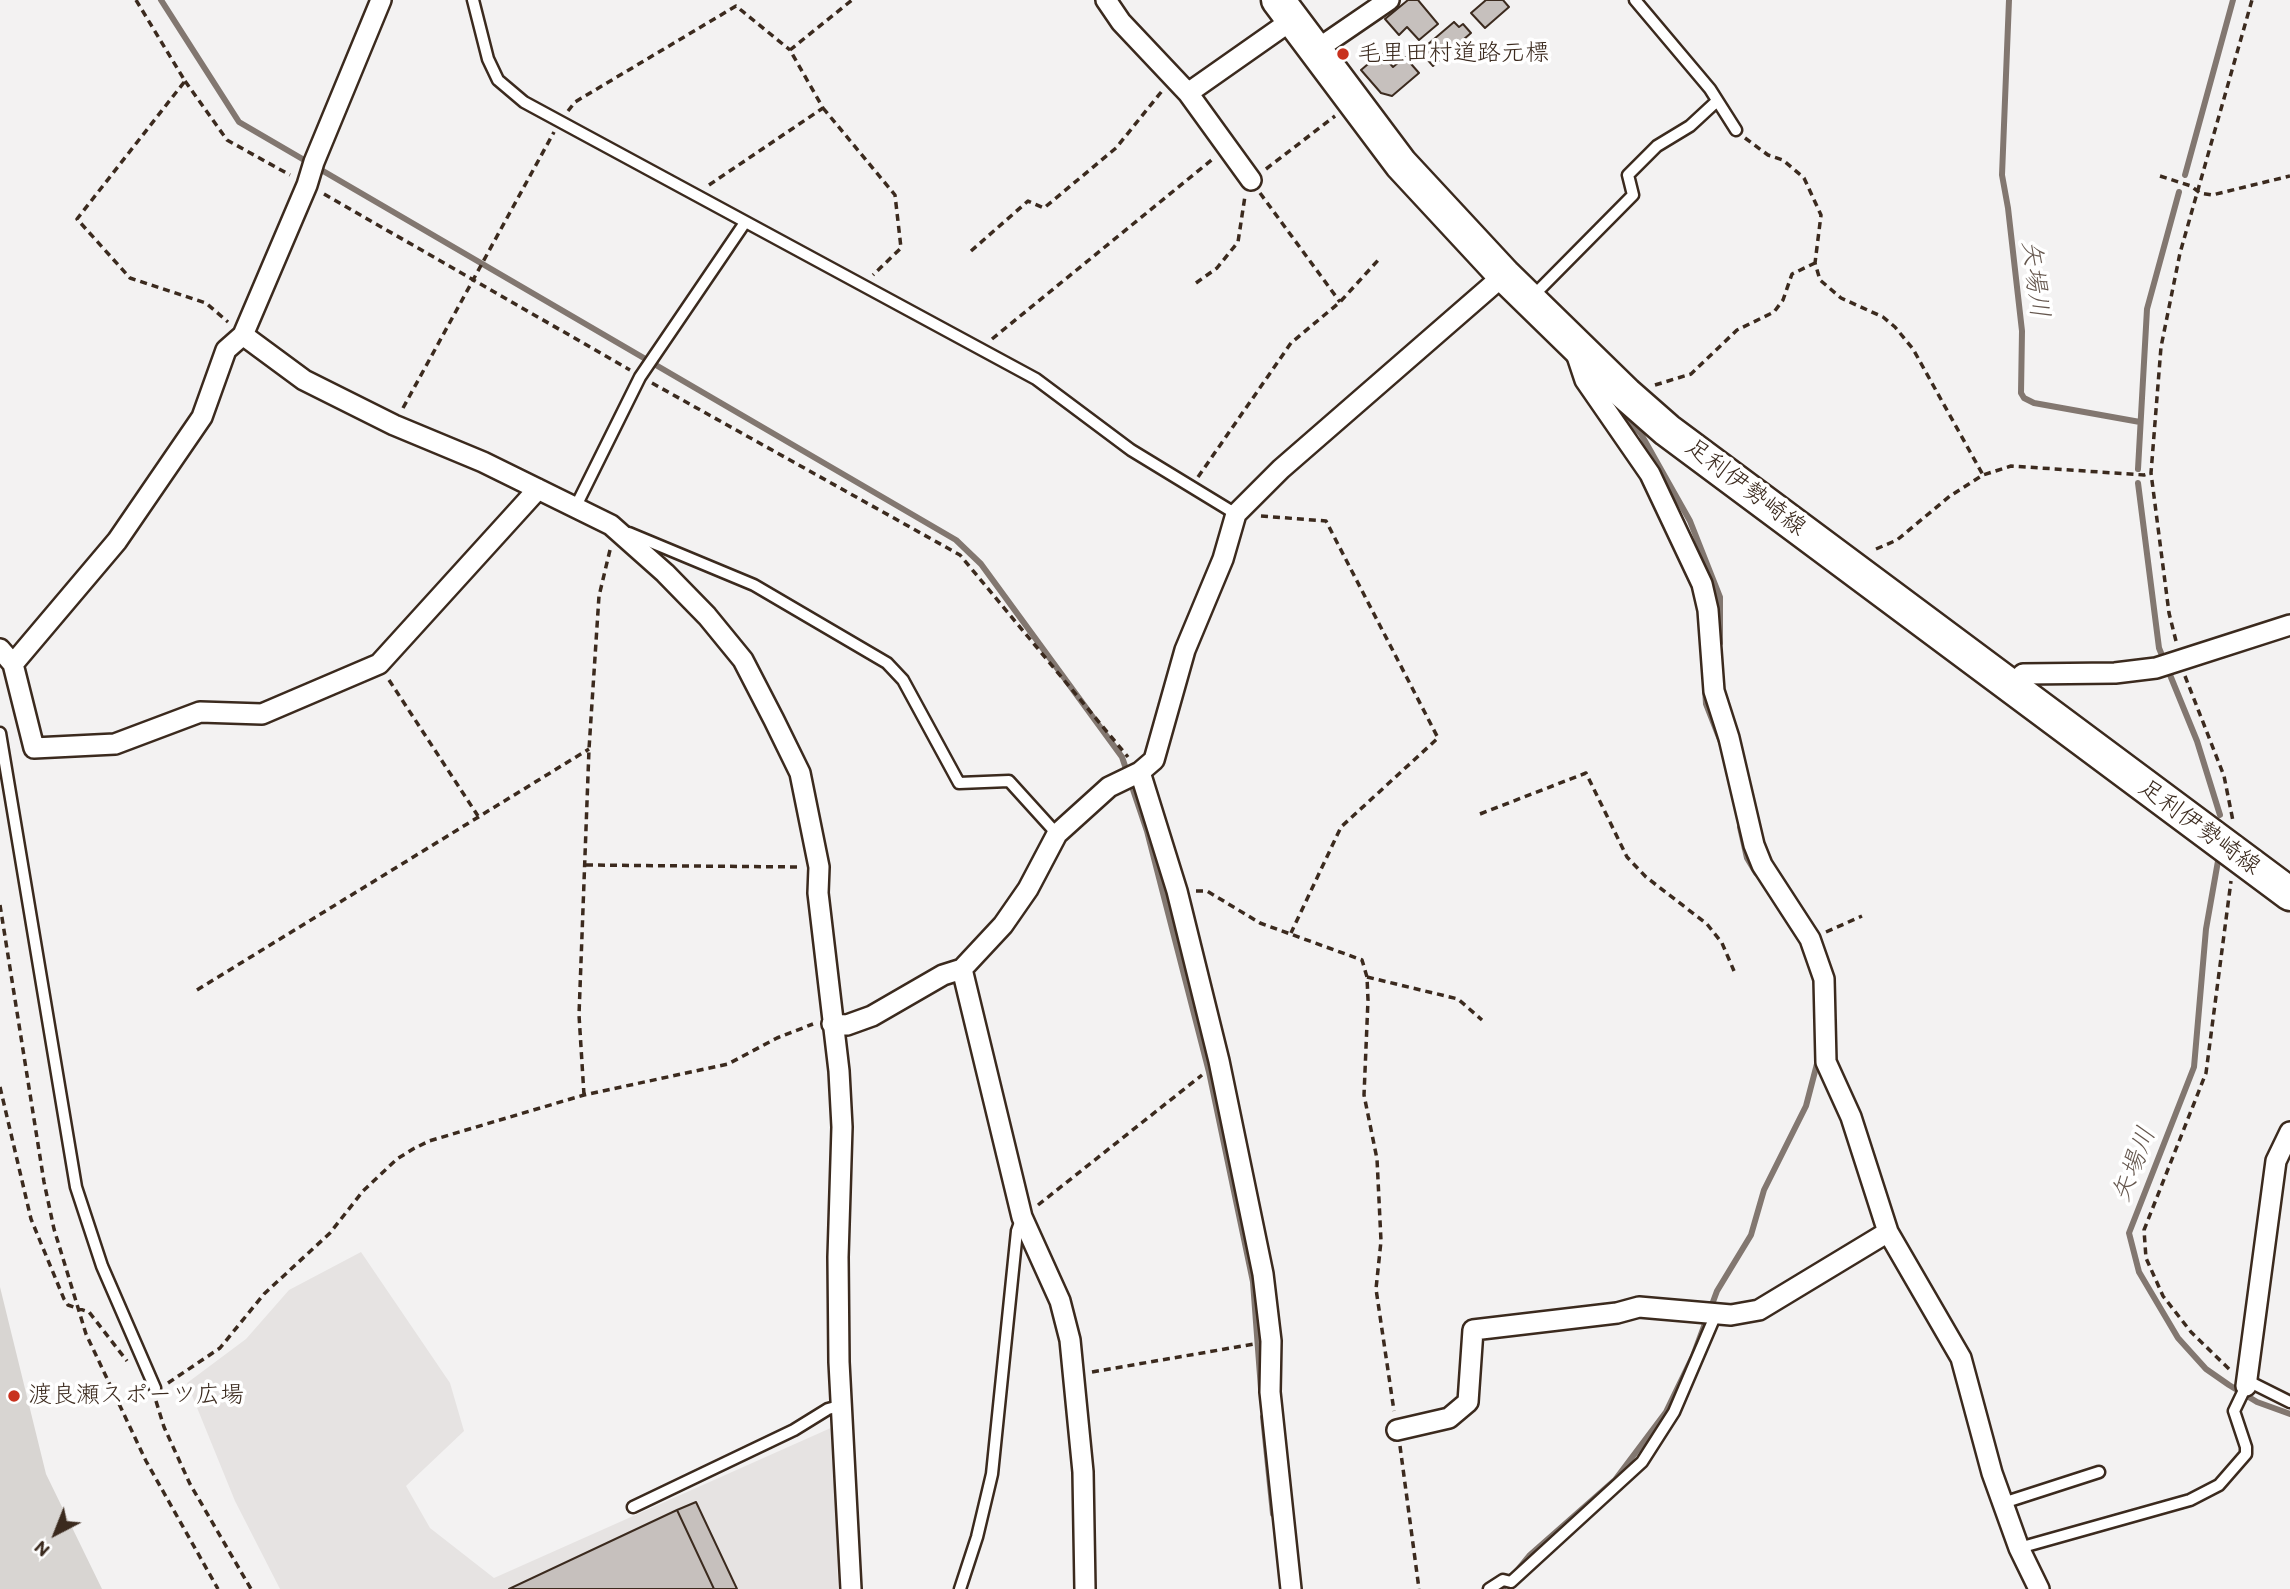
<!DOCTYPE html>
<html>
<head>
<meta charset="utf-8">
<style>
  body { margin:0 }
  #map { position:relative; width:2290px; height:1589px; overflow:hidden; background:#f3f2f2; font-family:Itim,sans-serif }
  canvas { display:block }
  .north { position:absolute; left:21px; top:1498px; width:70px; height:70px; -webkit-text-stroke:5px #fff; paint-order:stroke; rotate:222deg; font-size:19px; font-weight:700; line-height:28px; text-align:center; color:#3b2a1e }
  .north::after { content:''; display:block; margin:auto; width:24px; height:32px; background:#3b2a1e; clip-path:polygon(50% 0,100% 100%,50% 72%,0 100%) }
</style>
</head>
<body>
<div id="map">
<canvas width="2290" height="1589"></canvas>
<div class="north">N</div>
</div>
<script>
const g = document.querySelector('canvas').getContext('2d');
g.lineJoin = 'round';
function fillPath(path, color) {
  g.fillStyle = color;
  g.fill(path, 'evenodd');
}
function toPath(rows) {
  const path = new Path2D();
  for (const r of rows) {
    path.moveTo(r[0], r[1]);
    for (let i = 2; i < r.length; i += 2) path.lineTo(r[i], r[i + 1]);
  }
  return path;
}
function trace(path, color, width, dash) {
  g.strokeStyle = color;
  g.lineWidth = width;
  g.lineCap = dash ? 'butt' : 'round';
  g.setLineDash(dash || []);
  g.stroke(path);
}
function write(font, color, halo, rows, align = 'center') {
  g.font = font + ' Itim,"Klee One",sans-serif';
  g.lineWidth = 7;
  g.setLineDash([]);
  g.textBaseline = 'middle';
  g.strokeStyle = halo;
  g.fillStyle = color;
  for (const [text, x, y, turn = 0] of rows) {
    g.save();
    g.translate(x, y);
    g.rotate((+turn || 0) * Math.PI / 180);
    g.textAlign = isNaN(turn) ? turn : align;
    if (halo) g.strokeText(text, 0, 0);
    g.fillText(text, 0, 0);
    g.restore();
  }
}
const built = toPath([
  [361,1252,450,1383,464,1431,406,1486,430,1528,494,1578,833,1427,838,1589,280,1589,235,1501,187,1383,246,1339,289,1290]
]);
const green = toPath([
  [0,1287,46,1474,102,1589,0,1589]
]);
const stream = toPath([
  [161,0,239,122,956,540,981,564,1122,757,1147,831,1209,1072,1253,1282,1261,1389],
  [2009,0,2002,175,2008,208,2022,331,2021,393,2024,398,2034,403,2140,422],
  [2185,175,2233,0],
  [1610,401,1641,434,1690,521,1720,597,1720,643],
  [2138,469,2147,309,2179,192],
  [2138,483,2159,648,2197,741,2220,815],
  [1705,689,1706,704,1722,745],
  [1740,827,1747,858,1756,873],
  [2218,861,2206,929,2194,1067,2129,1233,2139,1272,2178,1338,2206,1369,2229,1385,2257,1402,2290,1414],
  [1263,1417,1273,1514],
  [1502,1589,1530,1555,1615,1480,1666,1412,1693,1356,1717,1291,1751,1235,1764,1190,1806,1106,1818,1060]
]);
const building = toPath([
  [1408,0,1418,0,1438,24,1419,40,1407,27,1399,35,1385,19,1408,0],
  [1486,0,1503,0,1509,7,1485,28,1471,13,1486,0],
  [1454,22,1459,27,1463,24,1471,33,1433,66,1420,51,1454,22],
  [1381,53,1393,67,1405,57,1419,73,1392,96,1381,93,1361,70,1381,53],
  [696,1502,737,1589,714,1589,677,1510,696,1502],
  [677,1510,714,1589,509,1589,677,1510]
]);
const path = toPath([
  [136,0,185,81,77,219,130,278,206,303,228,322],
  [185,81,227,140,290,175],
  [823,108,895,195,901,248,873,275],
  [568,111,575,102,736,6,790,50],
  [1745,138,1768,155,1783,160,1804,178,1821,215,1815,263,1820,280,1841,298,1883,317,1895,327,1913,349,1983,475],
  [1266,169,1335,116],
  [2160,176,2191,186,2200,193,2212,195,2290,176],
  [709,185,823,108,790,50,852,0],
  [1260,193,1340,302],
  [324,194,630,370],
  [971,251,1028,201,1044,208,1116,148,1162,91],
  [1196,283,1217,268,1238,242,1245,196],
  [992,339,1214,158],
  [652,383,960,555,1128,757],
  [1655,385,1691,374,1737,330,1774,312,1783,300,1792,274,1815,263],
  [403,408,554,132],
  [1198,477,1291,343,1340,302,1381,257],
  [1261,516,1326,521,1438,738,1341,827,1291,933],
  [1876,549,1897,540,1950,496,1983,475,2011,466,2144,475,2151,473],
  [2176,641,2169,613,2151,473,2161,347,2180,253,2252,0],
  [2185,676,2224,776,2233,821],
  [389,680,478,816],
  [1480,814,1586,773,1627,857,1646,877,1707,924,1722,943,1734,971],
  [586,865,799,867],
  [1196,891,1207,891,1260,923,1362,960,1367,977,1368,1000,1364,1095,1377,1159,1381,1241,1376,1289,1394,1411],
  [0,905,44,1182,54,1229,86,1334,146,1461,218,1589],
  [1826,932,1862,916],
  [1367,977,1458,999,1482,1020],
  [197,990,589,749],
  [0,1087,31,1219,64,1299,68,1305,89,1312,127,1361],
  [584,1095,579,1015,589,749,599,596,610,550],
  [1038,1205,1202,1075],
  [2229,1369,2191,1332,2163,1296,2146,1258,2144,1230,2206,1073,2231,881],
  [1092,1372,1254,1344],
  [168,1383,220,1348,264,1294,330,1233,363,1191,397,1159,413,1149,429,1141,584,1095,728,1064,777,1038,813,1024],
  [156,1401,164,1427,190,1484,251,1589],
  [1400,1446,1419,1589]
]);
const lane = toPath([
  [473,0,488,59,498,80,524,102,1036,379,1131,450,1236,514],
  [1635,0,1710,89,1736,130],
  [1532,297,1633,195,1628,175,1657,146,1690,126,1717,101],
  [575,508,640,377,744,224],
  [629,533,754,585,887,663,903,680,959,783,1009,781,1057,834],
  [0,733,76,1187,102,1266,155,1388],
  [2248,1381,2290,1402],
  [2003,1503,2099,1472],
  [633,1507,794,1430,828,1409,843,1405],
  [2019,1548,2190,1500,2219,1485,2246,1454,2246,1447,2234,1411,2246,1386],
  [960,1589,977,1537,992,1474,1017,1231,1022,1217],
  [1489,1589,1503,1580,1511,1582,1642,1462,1674,1412,1716,1314]
]);
const street = toPath([
  [1106,0,1121,22,1188,93,1251,180],
  [1316,50,1389,0],
  [1188,93,1292,20],
  [243,335,304,380,394,425,483,462,611,525,665,573,707,616,743,660,774,720,800,773,819,867,818,893,839,1071,842,1127,838,1257,839,1362,851,1589],
  [1575,350,1585,380,1650,474,1702,584,1708,610,1714,691,1729,738,1754,845,1762,865,1810,939,1824,979,1826,1062,1851,1117,1888,1232,1961,1358,1992,1473,2019,1548,2039,1589],
  [0,649,13,664,117,541,202,417,226,350,243,335,307,185,314,162,381,0],
  [13,664,34,748,115,744,200,712,262,714,379,664,538,489],
  [2010,687,2023,674,2115,673,2156,668,2290,625],
  [1140,772,1177,891,1219,1061,1263,1274,1271,1341,1270,1392,1291,1589],
  [962,969,1022,1217,1060,1301,1070,1340,1083,1472,1085,1589],
  [832,1024,847,1025,872,1016,943,975,962,969,1003,925,1028,889,1057,834,1109,787,1140,772,1154,760,1185,650,1223,559,1236,514,1281,469,1504,275],
  [2246,1386,2276,1161,2290,1132],
  [1397,1430,1449,1418,1468,1402,1473,1330,1617,1313,1639,1307,1731,1315,1759,1310,1888,1232]
]);
const primary = toPath([
  [1278,0,1401,164,1504,275,1626,394,1667,430,2290,894]
]);
const markers = [
  [1343,54,7,"#c8321e"],
  [14,1396,7,"#c8321e"]
];
const poiNames = [
  ["毛里田村道路元標",1357,54],
  ["渡良瀬スポーツ広場",28,1396]
];
const streetNames = [
  ["足利伊勢崎線",1745,488,37],
  ["足利伊勢崎線",2199,828,36]
];
const waterNames = [
  ["矢場川",2034,279,83],
  ["矢場川",2135,1165,-69]
];
fillPath(built, '#e6e3e2');
fillPath(green, '#d8d5d2');
trace(stream, '#827770', 6);
fillPath(building, '#c6c0bd');
trace(building, '#3b2a1e', 2);
trace(lane, '#3b2a1e', 15);
trace(street, '#3b2a1e', 24);
trace(primary, '#3b2a1e', 37);
trace(path, '#3b2a1e', 3.5, [7, 5]);
trace(lane, '#fff', 10);
trace(street, '#fff', 19);
trace(primary, '#fff', 32);
for (const [x, y, r, color] of markers) {
  const dot = new Path2D();
  dot.arc(x, y, r, 0, 2 * Math.PI);
  g.fillStyle = color;
  g.fill(dot);
  trace(dot, '#fff', 2.5);
}
write('24px', '#3b2a1e', '#fff', poiNames, 'left');
write('24px', '#3b2a1e', '#fff', streetNames);
write('italic 26px', '#65574e', '#fff', waterNames);
</script>
</body>
</html>
